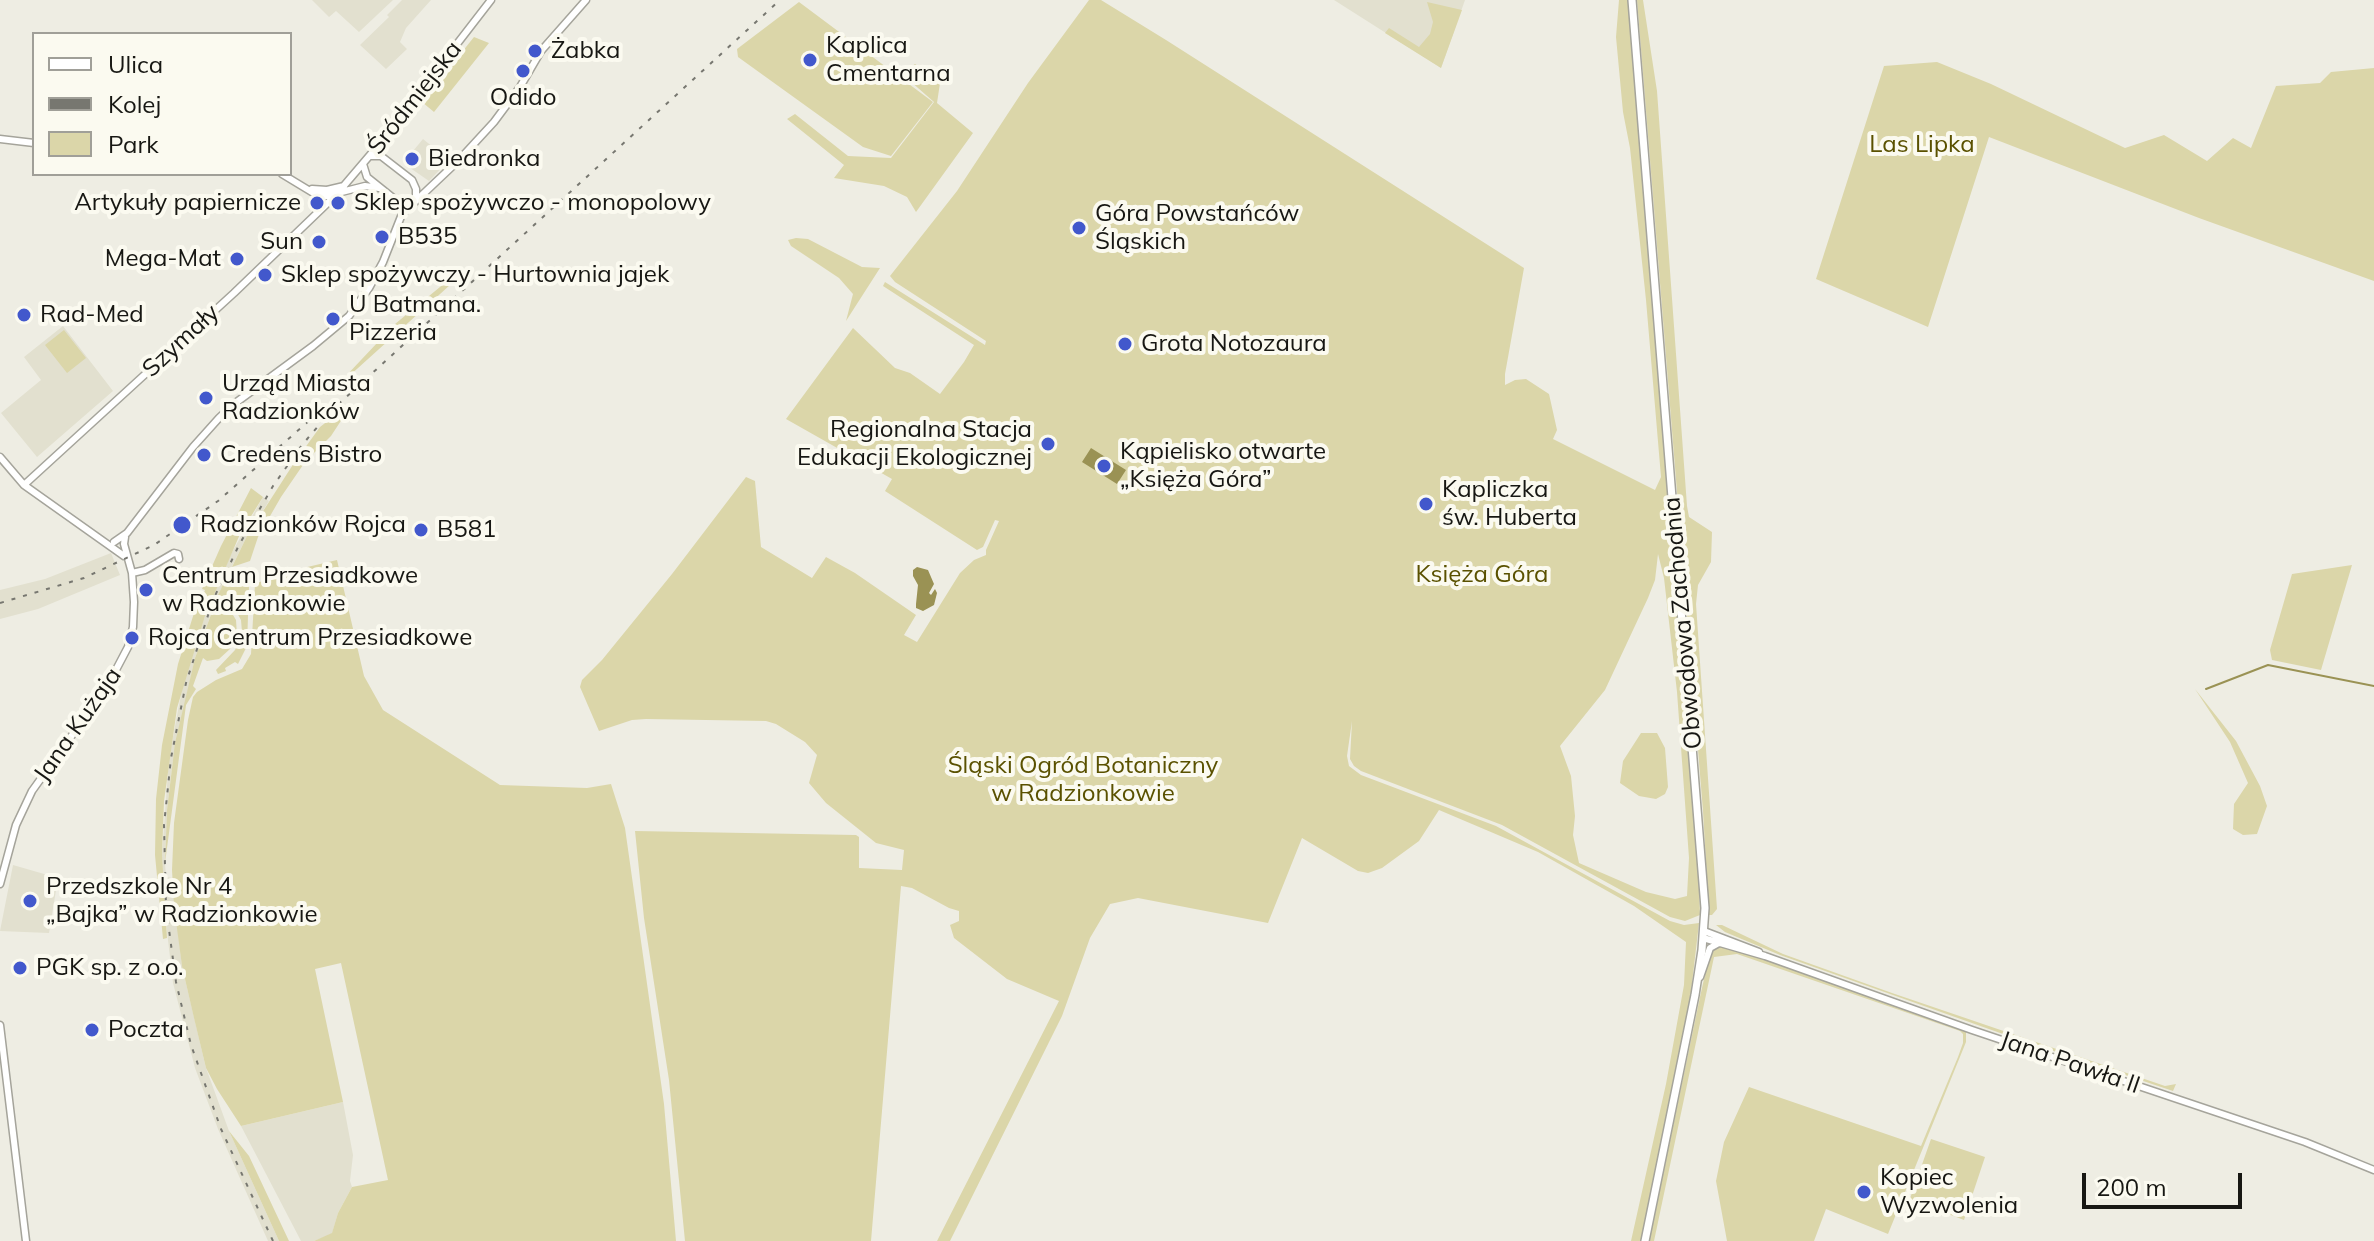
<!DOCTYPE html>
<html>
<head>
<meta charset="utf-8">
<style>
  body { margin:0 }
  #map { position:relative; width:2374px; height:1241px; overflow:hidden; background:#eeede3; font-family:Mulish,sans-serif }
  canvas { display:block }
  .legend { position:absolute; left:32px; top:32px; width:260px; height:144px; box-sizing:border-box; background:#fbfaf0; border:2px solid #a09f98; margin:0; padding:10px 14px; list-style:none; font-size:24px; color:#171713 }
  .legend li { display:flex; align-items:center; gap:16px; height:40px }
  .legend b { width:40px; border:2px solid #a09f98 }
  .scale { position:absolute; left:2082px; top:1173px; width:160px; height:36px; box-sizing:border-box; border:4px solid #171713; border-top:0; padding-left:10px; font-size:24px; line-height:28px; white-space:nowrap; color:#171713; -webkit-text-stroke:6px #fbfaf0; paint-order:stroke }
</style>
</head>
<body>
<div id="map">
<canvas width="2374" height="1241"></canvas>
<ul class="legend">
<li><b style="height:10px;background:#fff"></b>Ulica</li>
<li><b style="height:10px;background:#777770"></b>Kolej</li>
<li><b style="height:22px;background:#dbd6a9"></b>Park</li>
</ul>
<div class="scale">200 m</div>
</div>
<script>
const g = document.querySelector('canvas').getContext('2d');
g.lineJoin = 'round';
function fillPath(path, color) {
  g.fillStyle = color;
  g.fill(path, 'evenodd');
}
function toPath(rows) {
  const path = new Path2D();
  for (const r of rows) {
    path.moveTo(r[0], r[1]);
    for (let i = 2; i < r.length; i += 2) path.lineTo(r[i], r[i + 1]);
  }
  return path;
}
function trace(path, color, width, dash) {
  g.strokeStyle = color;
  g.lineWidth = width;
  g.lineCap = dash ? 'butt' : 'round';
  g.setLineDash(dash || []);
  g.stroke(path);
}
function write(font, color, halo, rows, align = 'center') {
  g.font = font + ' Mulish,sans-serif';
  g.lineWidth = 8;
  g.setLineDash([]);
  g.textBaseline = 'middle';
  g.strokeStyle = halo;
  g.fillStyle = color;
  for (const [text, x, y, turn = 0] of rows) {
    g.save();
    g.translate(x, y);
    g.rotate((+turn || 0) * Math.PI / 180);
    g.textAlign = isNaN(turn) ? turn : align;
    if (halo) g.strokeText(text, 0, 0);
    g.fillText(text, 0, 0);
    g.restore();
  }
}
const built = toPath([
  [312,0,393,0,359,32,336,11,329,17],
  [402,0,431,0,406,28,400,42,407,49,386,69,360,45,389,17,387,15],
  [1334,0,1465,0,1441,68],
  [423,139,449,160,429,181,403,163],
  [63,326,113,391,37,457,1,413,41,380,24,357],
  [263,497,269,501,247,536,218,595,195,658,173,760,167,810,165,863,166,877,172,878,182,966,206,1068,229,1131,279,1241,268,1241,218,1129,195,1068,173,983,163,897,162,855,169,758,184,679,205,616,230,556],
  [111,553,120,575,38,609,0,619,0,590,45,579],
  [13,865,58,878,49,933,0,931],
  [343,1102,353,1155,350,1181,352,1187,338,1213,332,1234,314,1241,301,1241,241,1126]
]);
const green = toPath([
  [1089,0,1101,0,1166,40,1524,268,1505,374,1505,385,1515,380,1526,379,1549,394,1557,430,1553,439,1655,490,1661,477,1646,300,1630,148,1623,112,1616,37,1619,0,1629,0,1698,851,1700,915,1685,921,1670,917,1502,825,1361,771,1354,766,1350,759,1352,721,1347,756,1349,766,1361,775,1496,826,1670,921,1684,925,1699,923,1689,1009,1642,1241,1631,1241,1666,1084,1684,985,1686,942,1634,906,1538,852,1439,810,1419,841,1382,868,1368,873,1358,871,1302,838,1268,923,1138,898,1110,904,1090,938,1062,1016,950,1241,937,1241,1059,1001,1007,979,954,938,950,925,959,921,959,911,949,908,912,888,901,886,871,1241,685,1241,669,1080,644,918,635,831,856,835,859,837,859,868,902,870,904,850,876,843,826,803,809,783,817,755,805,742,776,724,766,721,646,719,632,720,599,731,580,687,582,680,602,660,672,574,746,477,755,481,761,547,812,578,826,557,855,573,916,615,904,635,917,642,960,573,974,560,986,555,986,550,999,521,995,520,983,547,977,550,885,491,892,479,786,419,853,328,895,368,910,373,940,394,964,362,974,345,883,286,885,282,985,345,986,341,895,282,890,276,957,191,1028,83],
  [1658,554,1664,578,1677,692,1689,858,1687,896,1675,899,1646,892,1579,863,1573,835,1575,816,1571,776,1560,746,1605,690,1648,598,1655,580],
  [1637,0,1643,0,1657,91,1687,506,1689,517,1712,532,1711,562,1698,585,1696,604,1717,909,1712,915,1709,915,1703,811],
  [799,2,933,102,891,156,863,147,738,57,737,49],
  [1427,2,1462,10,1441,68,1385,33,1389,28,1419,47,1430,34,1433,22],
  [474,37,489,43,434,112,422,102],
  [1937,62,1991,84,2125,148,2164,135,2207,161,2233,138,2251,148,2276,86,2320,83,2331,72,2374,68,2374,281,2199,218,1989,137,1928,327,1816,279,1884,66],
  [915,64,940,83,937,103,973,133,916,212,907,197,884,186,834,178,844,165,787,119,795,114,848,156,891,158,934,102,902,74],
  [796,238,808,239,862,267,880,268,846,321,853,294,839,278,791,246,788,240],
  [457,273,460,276,327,396,395,324],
  [64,330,86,358,67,373,45,345],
  [348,405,350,407,331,436,305,462,281,497,258,537,250,561,232,567,247,536,294,463,320,427],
  [251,488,263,497,240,534,205,616,177,708,164,801,162,855,167,938,163,939,155,855,156,799,162,745,178,664,200,594,203,595,205,590,202,589,221,546],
  [337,560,364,676,383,710,500,785,587,788,611,784,625,828,664,1104,676,1241,314,1241,332,1233,338,1213,352,1187,388,1180,341,963,315,969,343,1102,241,1126,217,1089,206,1068,194,1018,182,966,174,906,172,870,174,823,188,720,193,697,197,692,216,680,242,669,251,654,255,584,282,573],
  [2352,565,2321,670,2272,660,2270,650,2292,574],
  [240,572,249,586,247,646,238,664,235,662,225,668,226,671,218,674,216,670,235,650,242,632,241,620,235,609,226,599,218,595,227,576],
  [216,601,230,610,236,620,237,635,230,649,219,659,207,661,203,658,193,686,196,689,186,705,165,863,167,810,175,743,195,658],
  [2195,689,2236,741,2260,786,2267,806,2257,834,2243,835,2233,829,2234,804,2248,783,2230,742],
  [1641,733,1657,733,1665,748,1668,787,1665,794,1656,799,1639,796,1620,783,1623,761],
  [1716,925,1722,925,1783,954,1892,993,2165,1086,2176,1084,2173,1091,2003,1034,1780,955,1725,932],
  [1714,947,1723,947,1771,961,1966,1032,1966,1042,1888,1234,1826,1209,1814,1241,1727,1241,1716,1181,1724,1142,1749,1087,1921,1146,1958,1057,1963,1043,1963,1034,1960,1031,1737,954,1714,957,1654,1241,1649,1241,1700,997,1710,952],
  [229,1131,249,1156,289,1241,279,1241],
  [1931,1139,1985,1157,1964,1220,1922,1204,1914,1203,1907,1207]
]);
const water = toPath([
  [1091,448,1126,470,1117,484,1082,462],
  [917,567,928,570,934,584,929,593,931,595,935,589,937,593,934,605,923,611,916,608,916,604,918,585,913,576,913,570]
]);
const stream = toPath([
  [2206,689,2268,665,2374,686]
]);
const tertiary = toPath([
  [0,139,34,143],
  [370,156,381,156,412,180,416,189,416,199],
  [363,164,367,177,397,201,410,205],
  [282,174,315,194,326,196,365,186,379,188],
  [312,189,327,190,344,186],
  [0,457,24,485,124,556],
  [24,485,234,293,336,195,382,141,491,0],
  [114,542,127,533,193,447,219,418,234,404,313,346,349,316,369,288,383,262,402,214,459,160,494,122,520,87,541,51,586,0],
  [132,573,145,570,174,553,178,554,179,559],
  [0,884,16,825,32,791,108,685,128,647,133,627,134,602,132,573,124,544,125,537],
  [1704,931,1759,952],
  [1703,938,1765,956,1972,1030,2305,1142,2374,1170],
  [1700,977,1710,948,1719,943],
  [0,1025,26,1241]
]);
const secondary = toPath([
  [1632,0,1705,908,1702,950,1695,995,1645,1241]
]);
const rail = toPath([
  [0,603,84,578,154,545,218,501,311,419],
  [273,1241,221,1129,191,1045,176,982,166,907,164,825,171,758,186,683,213,600,239,545,273,486,302,445,332,410,780,0]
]);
const markers = [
  [535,51,8,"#4258cc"],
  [810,60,8,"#4258cc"],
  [523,71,8,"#4258cc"],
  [412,159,8,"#4258cc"],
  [317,203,8,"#4258cc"],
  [338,203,8,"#4258cc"],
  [1079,228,8,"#4258cc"],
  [382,237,8,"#4258cc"],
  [319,242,8,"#4258cc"],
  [237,259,8,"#4258cc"],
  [265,275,8,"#4258cc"],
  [24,315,8,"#4258cc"],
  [333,319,8,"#4258cc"],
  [1125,344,8,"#4258cc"],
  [206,398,8,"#4258cc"],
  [1048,444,8,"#4258cc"],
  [204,455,8,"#4258cc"],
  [1104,466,8,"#4258cc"],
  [1426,504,8,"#4258cc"],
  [182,525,10,"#4258cc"],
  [421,530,8,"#4258cc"],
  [146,590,8,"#4258cc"],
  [132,638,8,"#4258cc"],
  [30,901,8,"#4258cc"],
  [20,968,8,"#4258cc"],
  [92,1030,8,"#4258cc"],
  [1864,1192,8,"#4258cc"]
];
const poiNames = [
  ["Kaplica",826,46],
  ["Cmentarna",826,74],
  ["Żabka",551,51],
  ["Odido",523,98,"center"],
  ["Biedronka",428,159],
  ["Artykuły papiernicze",301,203,"right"],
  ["Sklep spożywczo - monopolowy",354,203],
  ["Góra Powstańców",1095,214],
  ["Śląskich",1095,242],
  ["B535",398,237],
  ["Sun",303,242,"right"],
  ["Mega-Mat",221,259,"right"],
  ["Sklep spożywczy - Hurtownia jajek",281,275],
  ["U Batmana.",349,305],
  ["Pizzeria",349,333],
  ["Rad-Med",40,315],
  ["Grota Notozaura",1141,344],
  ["Urząd Miasta",222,384],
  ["Radzionków",222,412],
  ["Regionalna Stacja",1032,430,"right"],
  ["Edukacji Ekologicznej",1032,458,"right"],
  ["Kąpielisko otwarte",1120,452],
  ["„Księża Góra”",1120,480],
  ["Credens Bistro",220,455],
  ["Kapliczka",1442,490],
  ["św. Huberta",1442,518],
  ["Radzionków Rojca",200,525],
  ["B581",437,530],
  ["Centrum Przesiadkowe",162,576],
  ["w Radzionkowie",162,604],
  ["Rojca Centrum Przesiadkowe",148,638],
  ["Przedszkole Nr 4",46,887],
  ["„Bajka” w Radzionkowie",46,915],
  ["PGK sp. z o.o.",36,968],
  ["Poczta",108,1030],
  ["Kopiec",1880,1178],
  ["Wyzwolenia",1880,1206]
];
const streetNames = [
  ["Śródmiejska",415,98,-52],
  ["Szymały",181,341,-43],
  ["Obwodowa Zachodnia",1683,623,-95],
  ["Jana Kużaja",78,725,-55],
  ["Jana Pawła II",2070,1063,19]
];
const parkNames = [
  ["Las Lipka",1922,145],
  ["Księża Góra",1482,575],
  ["Śląski Ogród Botaniczny",1083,766],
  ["w Radzionkowie",1083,794]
];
fillPath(built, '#e2e0cf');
fillPath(green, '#dbd6a9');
fillPath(water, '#9a9254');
trace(stream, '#9a9254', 2);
trace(tertiary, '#a5a49b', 9);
trace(secondary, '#a5a49b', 10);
trace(tertiary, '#fff', 6);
trace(secondary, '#fff', 7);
trace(rail, '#777770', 2, [4, 8]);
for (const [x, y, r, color] of markers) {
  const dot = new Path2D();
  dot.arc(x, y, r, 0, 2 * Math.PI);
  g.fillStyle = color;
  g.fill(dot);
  trace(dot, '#fbfaf0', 3);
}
write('24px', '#171713', '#fbfaf0', poiNames, 'left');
write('24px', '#171713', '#fbfaf0', streetNames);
write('24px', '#5a5100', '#fbfaf0', parkNames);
</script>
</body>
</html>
